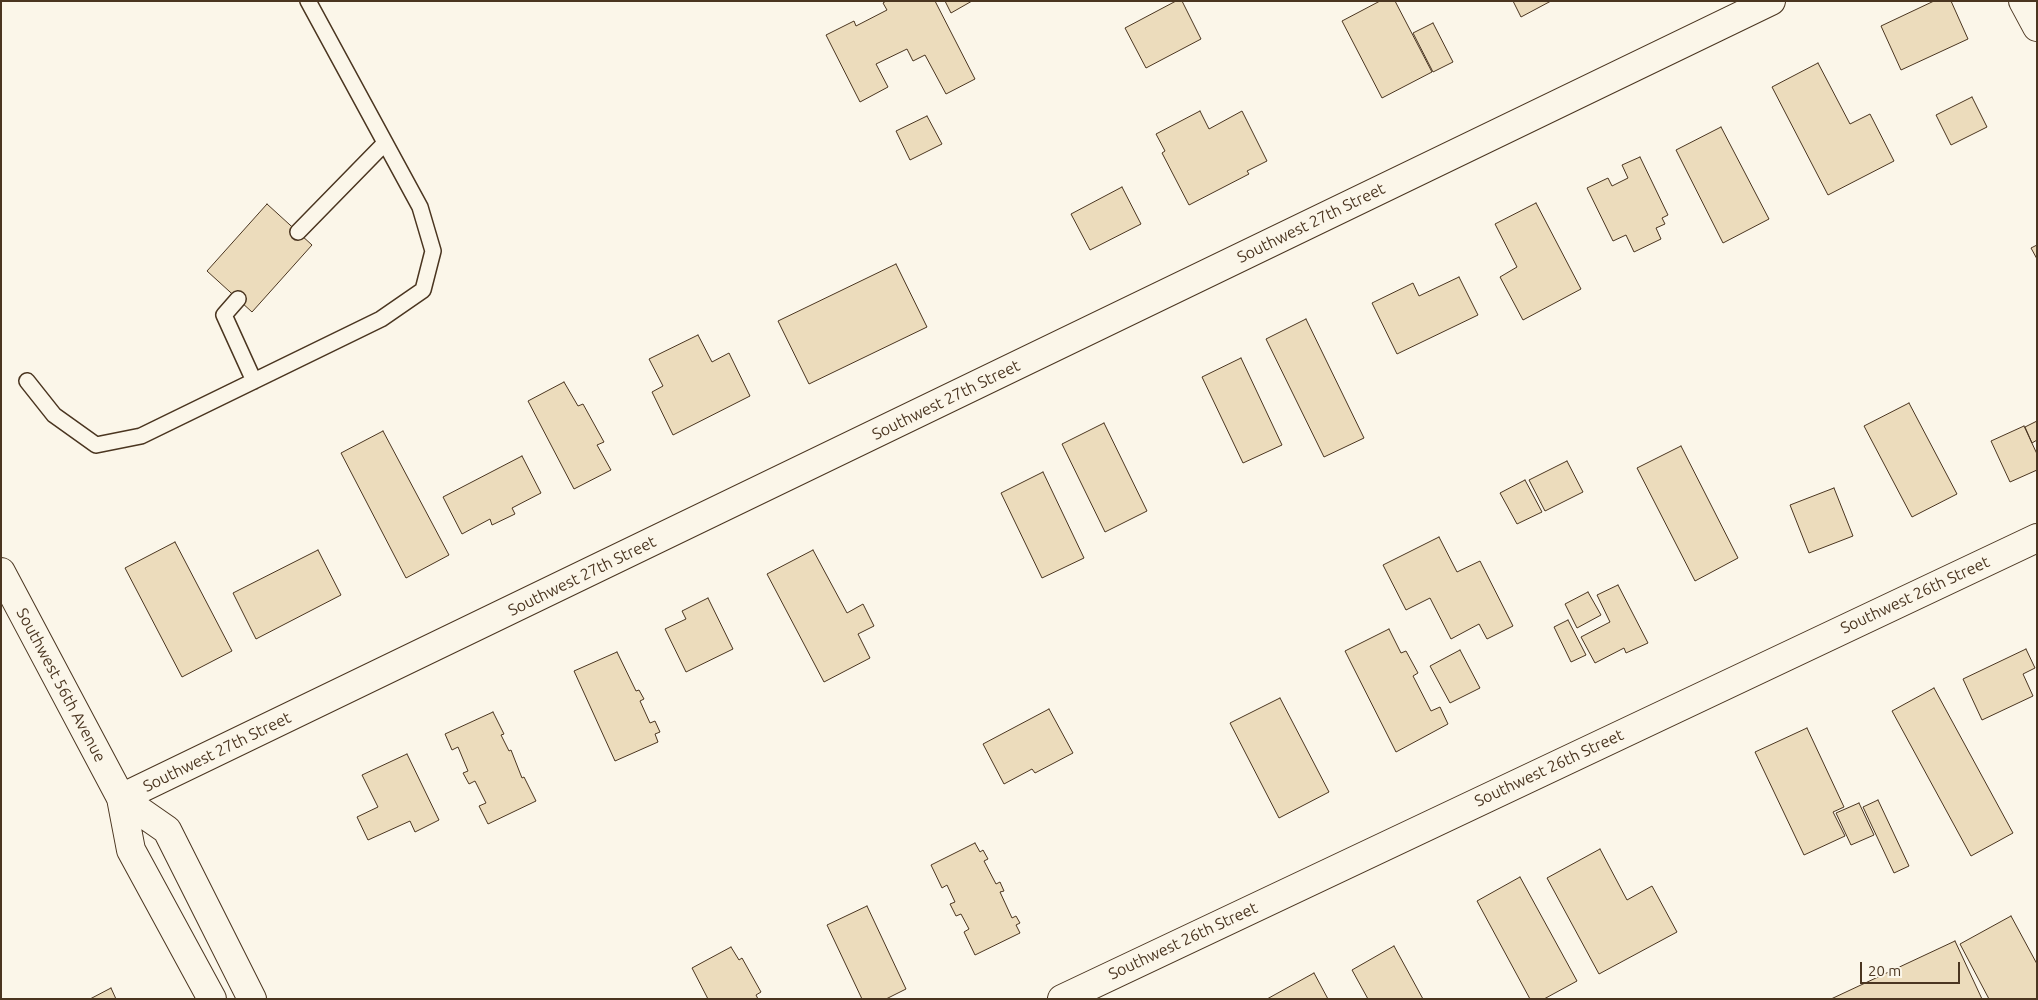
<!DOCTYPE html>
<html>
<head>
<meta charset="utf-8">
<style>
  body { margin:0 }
  #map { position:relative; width:2038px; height:1000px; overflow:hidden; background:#fbf6e9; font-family:Ubuntu,sans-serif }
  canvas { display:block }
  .frame { position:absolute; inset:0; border:2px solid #4a3520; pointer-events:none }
  .scale { position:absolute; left:1860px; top:962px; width:100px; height:22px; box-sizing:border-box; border:2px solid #4a3520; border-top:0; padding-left:6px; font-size:15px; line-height:18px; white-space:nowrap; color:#4a3520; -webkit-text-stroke:4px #fbf6e9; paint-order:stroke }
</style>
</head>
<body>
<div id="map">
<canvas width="2038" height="1000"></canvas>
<div class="frame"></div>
<div class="scale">20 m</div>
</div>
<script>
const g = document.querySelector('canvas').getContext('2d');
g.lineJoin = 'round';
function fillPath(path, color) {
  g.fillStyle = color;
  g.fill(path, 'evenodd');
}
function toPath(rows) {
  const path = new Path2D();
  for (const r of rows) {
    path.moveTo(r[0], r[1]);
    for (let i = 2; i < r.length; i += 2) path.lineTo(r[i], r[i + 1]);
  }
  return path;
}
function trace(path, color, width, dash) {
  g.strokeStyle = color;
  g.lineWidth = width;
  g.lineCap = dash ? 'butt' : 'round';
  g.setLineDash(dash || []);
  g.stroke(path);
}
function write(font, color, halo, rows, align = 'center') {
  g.font = font + ' Ubuntu,sans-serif';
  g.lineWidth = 4;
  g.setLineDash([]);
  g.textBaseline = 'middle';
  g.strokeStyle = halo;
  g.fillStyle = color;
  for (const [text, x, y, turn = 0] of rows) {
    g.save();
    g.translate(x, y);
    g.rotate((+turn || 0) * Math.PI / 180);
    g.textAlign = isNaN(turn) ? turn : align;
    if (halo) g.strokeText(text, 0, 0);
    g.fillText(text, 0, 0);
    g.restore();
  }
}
const building = toPath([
  [886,1,935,1,975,79,946,94,925,55,913,61,907,49,876,64,888,87,860,102,826,35,854,21,856,26,887,10,883,3,886,1],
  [945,1,972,1,951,13,945,1],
  [1176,1,1182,1,1201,39,1146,68,1125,28,1176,1],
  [1380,1,1395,1,1432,72,1382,98,1342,21,1380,1],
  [1513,1,1551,1,1521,17,1513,1],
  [1934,1,1951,1,1968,39,1901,70,1881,26,1934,1],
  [1433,23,1453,62,1433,72,1413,33,1433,23],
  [1818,63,1850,124,1870,114,1894,161,1828,195,1772,87,1818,63],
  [1972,97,1987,127,1951,145,1936,115,1972,97],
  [1200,111,1209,129,1242,111,1267,161,1247,171,1249,174,1189,205,1162,153,1165,151,1156,134,1200,111],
  [927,116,942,144,910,160,896,131,927,116],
  [1721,127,1769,219,1723,243,1676,150,1721,127],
  [1640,157,1668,215,1662,218,1665,224,1656,228,1661,239,1634,252,1626,235,1613,241,1587,188,1608,178,1612,186,1628,178,1622,165,1640,157],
  [1122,187,1141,224,1090,250,1071,214,1122,187],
  [1536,203,1581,289,1523,320,1500,277,1517,267,1495,224,1536,203],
  [267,204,312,245,252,312,207,271,267,204],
  [2037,245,2037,259,2031,248,2037,245],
  [896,264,927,327,809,384,778,321,896,264],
  [1459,277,1478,315,1397,354,1372,303,1413,283,1419,296,1459,277],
  [1306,319,1364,438,1324,457,1266,339,1306,319],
  [698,335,712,362,729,353,750,396,673,435,652,392,663,386,649,359,698,335],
  [1241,358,1282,445,1243,463,1202,377,1241,358],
  [564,382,578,406,583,404,604,442,597,445,611,470,574,489,528,401,564,382],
  [1909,403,1957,494,1912,517,1864,426,1909,403],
  [2037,421,2037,440,2032,443,2025,427,2037,421],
  [1104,423,1147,511,1105,532,1062,444,1104,423],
  [2024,426,2037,454,2037,470,2010,482,1991,441,2024,426],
  [383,431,449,555,406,578,341,453,383,431],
  [1681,446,1738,558,1695,581,1637,468,1681,446],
  [522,456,541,493,512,508,515,514,492,525,490,519,462,534,443,497,522,456],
  [1567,461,1583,492,1545,511,1529,480,1567,461],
  [1043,472,1084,558,1042,578,1001,493,1043,472],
  [1525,480,1542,512,1517,524,1500,493,1525,480],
  [1834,488,1853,536,1809,553,1790,505,1834,488],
  [1439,537,1457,572,1480,561,1513,626,1487,639,1479,624,1451,639,1430,598,1406,610,1383,565,1439,537],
  [175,542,232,651,182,677,125,568,175,542],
  [318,550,341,595,256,639,233,593,318,550],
  [813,550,847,613,863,604,874,626,858,634,870,658,824,682,767,574,813,550],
  [1618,585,1648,643,1626,653,1624,648,1595,663,1581,637,1610,622,1597,595,1618,585],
  [1588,592,1601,615,1577,628,1565,604,1588,592],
  [708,598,733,649,686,672,665,629,686,619,682,611,708,598],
  [1568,620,1586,655,1571,662,1554,627,1568,620],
  [1389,629,1401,653,1406,651,1418,673,1413,676,1431,711,1440,707,1448,724,1396,752,1345,651,1389,629],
  [2026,649,2035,668,2023,674,2033,696,1982,720,1963,679,2026,649],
  [1460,650,1480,688,1450,703,1430,666,1460,650],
  [617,652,636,691,639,690,644,699,640,701,650,723,655,721,660,732,655,734,658,742,615,761,574,671,617,652],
  [1934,688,2013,833,1971,856,1892,711,1934,688],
  [1280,698,1329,792,1279,818,1230,723,1280,698],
  [1049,709,1073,753,1035,773,1032,769,1004,784,983,744,1049,709],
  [493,712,504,734,501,735,509,751,511,750,522,778,524,777,536,801,488,824,479,806,486,803,475,781,469,784,463,773,468,771,458,747,452,750,445,734,493,712],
  [1807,728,1844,807,1833,812,1845,836,1804,855,1755,752,1807,728],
  [407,754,439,820,415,832,410,821,368,840,357,817,378,807,362,775,407,754],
  [1878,800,1909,866,1894,873,1863,807,1878,800],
  [1859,803,1874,835,1851,845,1836,813,1859,803],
  [975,843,980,852,983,850,988,859,984,861,996,884,1000,882,1004,891,1000,892,1012,918,1016,916,1020,923,1016,925,1020,933,975,955,964,932,969,929,961,914,956,916,950,904,955,902,947,885,942,888,931,865,975,843],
  [1600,849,1627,900,1652,886,1677,932,1599,974,1547,878,1600,849],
  [1520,877,1577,981,1544,999,1530,999,1477,901,1520,877],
  [867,906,906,989,886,999,862,999,827,925,867,906],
  [2011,916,2037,964,2037,999,1989,999,1960,944,2011,916],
  [1955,941,1982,999,1831,999,1955,941],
  [1394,946,1423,999,1368,999,1352,970,1394,946],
  [731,947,739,960,742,958,761,992,756,995,758,999,708,999,692,968,731,947],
  [1314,973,1328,999,1267,999,1314,973],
  [111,988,116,999,90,999,111,988]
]);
const service = toPath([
  [298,232,385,143],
  [238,299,224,315,254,381],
  [27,381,54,415,96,445,141,436,381,319,423,290,433,251,420,207,308,1]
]);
const minor = toPath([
  [2023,1,2037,27],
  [121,798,1771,1],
  [1062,999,2037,538]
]);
const tertiary = toPath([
  [1,572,121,798,131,850,212,999],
  [121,798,167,830,252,999]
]);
const streetNames = [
  ["Southwest 27th Street",1311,223,-26],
  ["Southwest 27th Street",946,400,-26],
  ["Southwest 27th Street",582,576,-26],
  ["Southwest 26th Street",1915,595,-25],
  ["Southwest 56th Avenue",61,685,62],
  ["Southwest 27th Street",217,752,-26],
  ["Southwest 26th Street",1549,768,-25],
  ["Southwest 26th Street",1183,941,-25]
];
fillPath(building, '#ecdcbc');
trace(building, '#4a3520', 1);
trace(service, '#4a3520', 18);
trace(minor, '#4a3520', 30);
trace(tertiary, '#4a3520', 30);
trace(service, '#fbf6e9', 15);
trace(minor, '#fbf6e9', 28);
trace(tertiary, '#fbf6e9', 28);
write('16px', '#4a3520', '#fbf6e9', streetNames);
</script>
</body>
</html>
